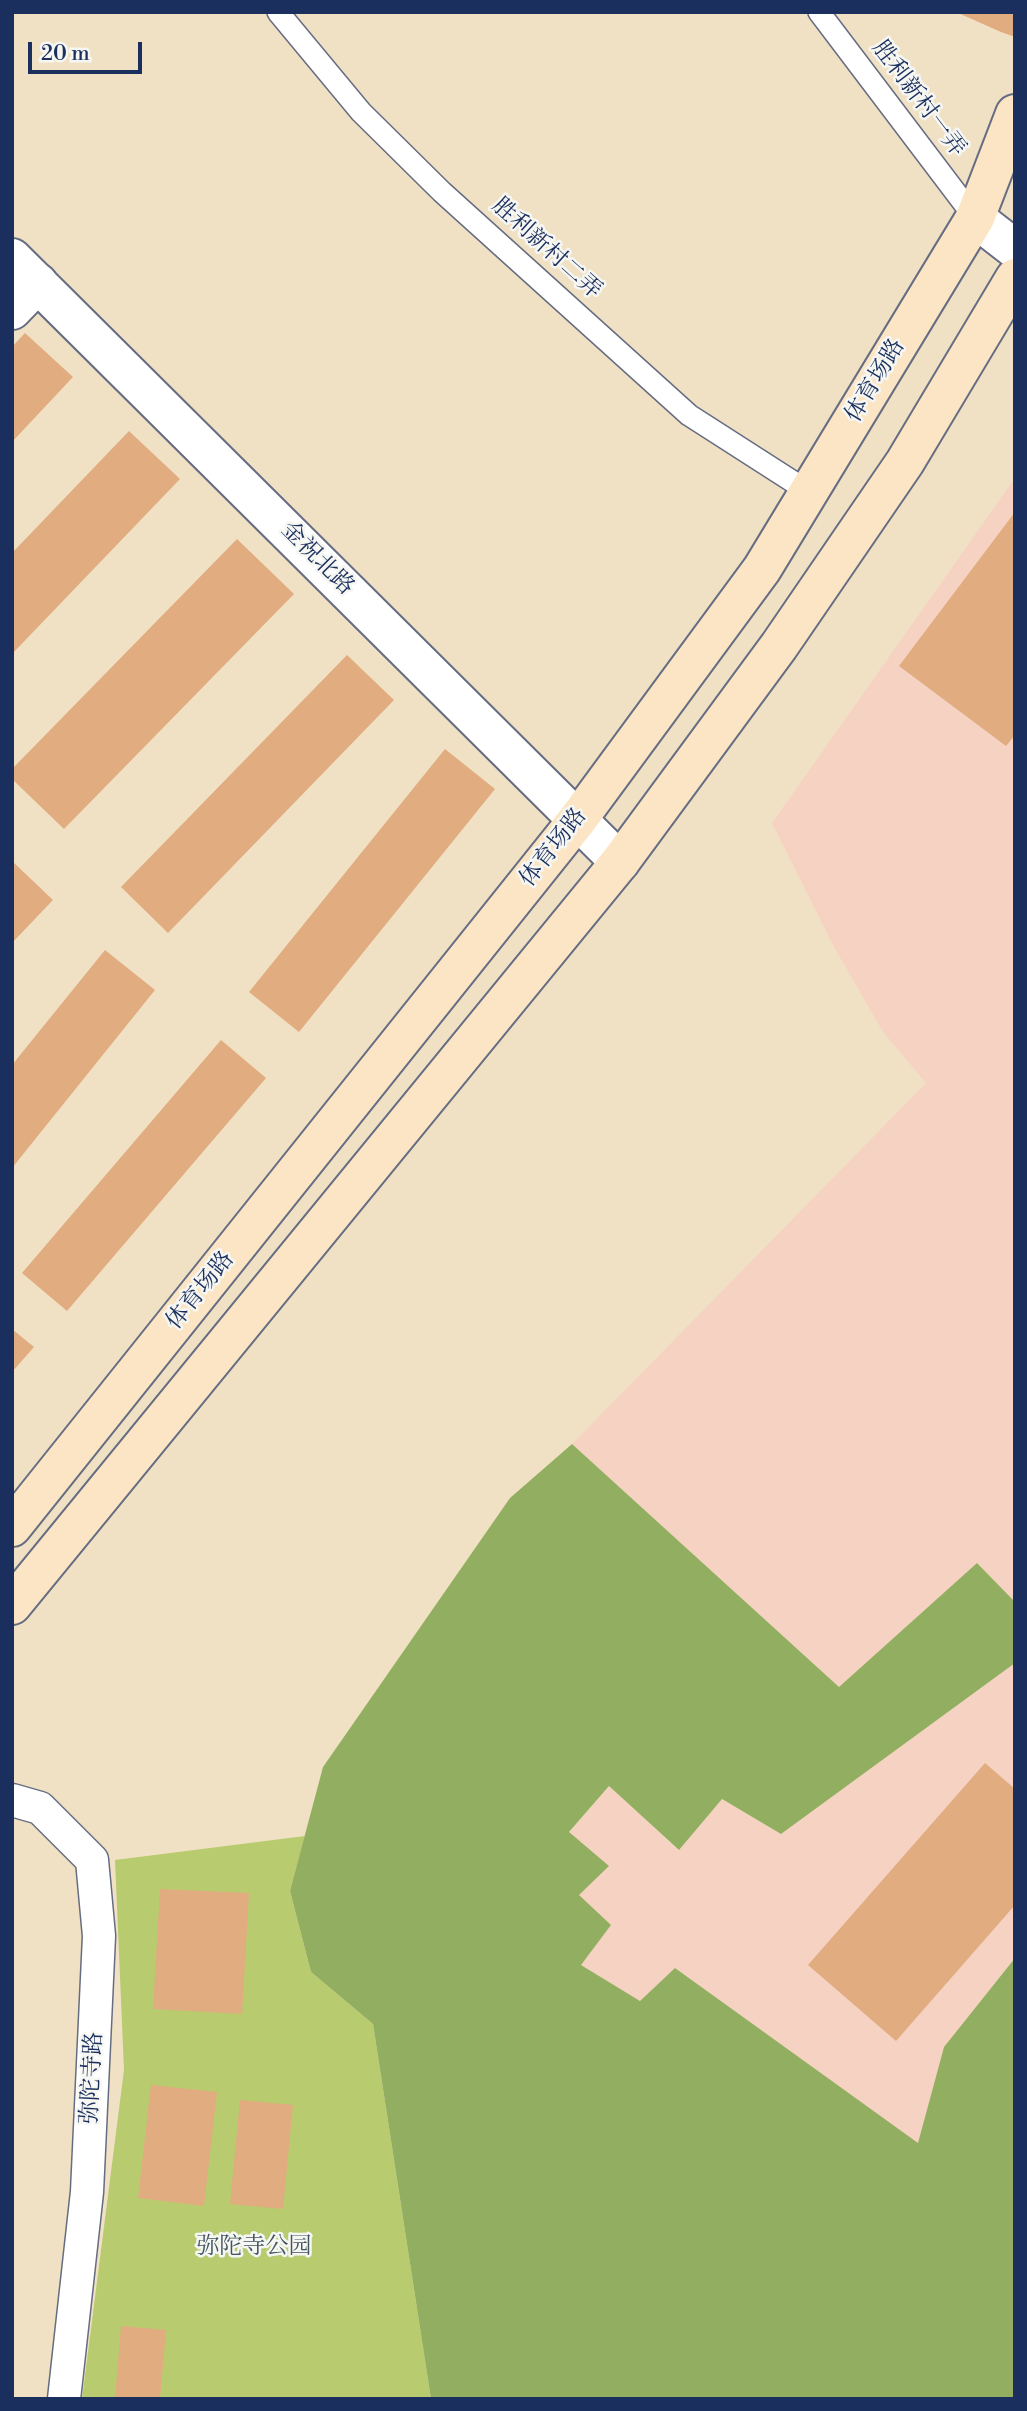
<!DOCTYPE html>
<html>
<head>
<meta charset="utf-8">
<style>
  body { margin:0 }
  #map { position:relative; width:1027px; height:2411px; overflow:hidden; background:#f0e1c4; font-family:"Libre Bodoni",serif }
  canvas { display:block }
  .frame { position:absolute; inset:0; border:14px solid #1b2f5e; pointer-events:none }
  .scale { position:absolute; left:28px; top:42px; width:114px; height:32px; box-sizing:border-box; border:4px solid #1b2f5e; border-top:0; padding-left:9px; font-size:21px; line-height:24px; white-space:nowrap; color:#1b2f5e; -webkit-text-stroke:5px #f6f6f2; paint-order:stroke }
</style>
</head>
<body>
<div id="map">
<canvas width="1027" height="2411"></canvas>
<div class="frame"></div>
<div class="scale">20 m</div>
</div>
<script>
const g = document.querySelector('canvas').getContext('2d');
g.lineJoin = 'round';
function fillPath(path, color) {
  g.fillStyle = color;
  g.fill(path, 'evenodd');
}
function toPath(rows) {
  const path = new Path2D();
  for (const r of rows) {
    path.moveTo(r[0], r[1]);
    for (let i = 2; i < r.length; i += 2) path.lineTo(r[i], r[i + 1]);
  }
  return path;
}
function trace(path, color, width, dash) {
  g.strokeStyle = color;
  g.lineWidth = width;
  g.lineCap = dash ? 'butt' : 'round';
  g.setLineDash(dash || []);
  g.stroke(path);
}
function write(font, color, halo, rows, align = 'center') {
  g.font = font + ' "Libre Bodoni","Noto Serif SC",serif';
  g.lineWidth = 5;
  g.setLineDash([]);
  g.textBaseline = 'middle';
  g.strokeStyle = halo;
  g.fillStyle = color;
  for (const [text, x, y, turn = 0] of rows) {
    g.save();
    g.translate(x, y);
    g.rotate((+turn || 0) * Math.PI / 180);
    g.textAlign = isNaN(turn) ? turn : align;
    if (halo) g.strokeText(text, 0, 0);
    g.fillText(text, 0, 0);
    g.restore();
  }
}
const built = toPath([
  [1015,478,1015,1602,977,1563,839,1687,572,1444,926,1083,883,1032,834,947,772,823],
  [1015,1663,1015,1958,944,2047,918,2144,675,1968,640,2001,581,1965,579,1896,569,1833,609,1786,678,1850,721,1799,781,1834]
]);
const green = toPath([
  [305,1836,290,1891,311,1972,373,2024,431,2399,82,2399,124,2070,115,1860]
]);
const forest = toPath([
  [572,1444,839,1687,977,1563,1015,1602,1015,1663,781,1834,722,1799,679,1850,609,1786,569,1832,609,1866,579,1895,611,1925,581,1965,640,2001,675,1968,918,2143,944,2047,1015,1958,1015,2399,431,2399,373,2024,311,1972,290,1891,323,1767,510,1498]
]);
const building = toPath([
  [956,12,1015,12,1015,37,1001,32],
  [25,333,73,377,12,442,12,347],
  [129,431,180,479,12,654,12,553],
  [1015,512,1015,735,1006,746,899,666],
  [237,539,294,594,64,829,12,779,12,769],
  [347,655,394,700,168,933,121,887],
  [445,749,495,789,299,1032,249,992],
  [12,861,53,900,12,943],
  [105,950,155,990,12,1168,12,1065],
  [221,1040,266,1078,67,1311,22,1273],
  [12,1329,34,1347,12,1372],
  [985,1763,1015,1789,1015,1905,896,2041,808,1965],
  [160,1889,249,1893,242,2014,153,2009],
  [151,2085,217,2092,204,2206,138,2198],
  [240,2100,293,2105,283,2209,230,2204],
  [121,2326,166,2330,160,2399,115,2399]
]);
const service = toPath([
  [278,12,361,112,442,192,689,415,809,492],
  [819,12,975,218]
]);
const pedestrian = toPath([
  [12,1800,40,1808,92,1860,99,1936,87,2192,64,2399]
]);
const minor = toPath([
  [975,218,1015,249],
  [12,310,38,283]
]);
const tertiary = toPath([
  [12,258,620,862]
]);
const secondary = toPath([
  [12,1527,578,819,762,569,975,218,1015,114],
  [12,1605,620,862,779,646,905,462,1015,278]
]);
const streetNames = [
  ["胜利新村一弄",918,99,53],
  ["胜利新村二弄",546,249,42],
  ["体育场路",876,381,-59],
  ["金祝北路",317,559,45],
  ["体育场路",554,848,-52],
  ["体育场路",201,1291,-51],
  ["弥陀寺路",93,2078,-87]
];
const parkNames = [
  ["弥陀寺公园",254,2247]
];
fillPath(built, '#f6d2c3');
fillPath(green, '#b8cb6e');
fillPath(forest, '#92af61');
fillPath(building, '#e1ac80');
trace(service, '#666d82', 24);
trace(pedestrian, '#666d82', 35);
trace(minor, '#666d82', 42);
trace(tertiary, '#666d82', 42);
trace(secondary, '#666d82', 42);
trace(service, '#fff', 21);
trace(pedestrian, '#fff', 32);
trace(minor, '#fff', 38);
trace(tertiary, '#fff', 38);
trace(secondary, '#fce5c4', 38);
write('23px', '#1b2f5e', '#f6f6f2', streetNames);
write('23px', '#425662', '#f6f6f2', parkNames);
</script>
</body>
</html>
